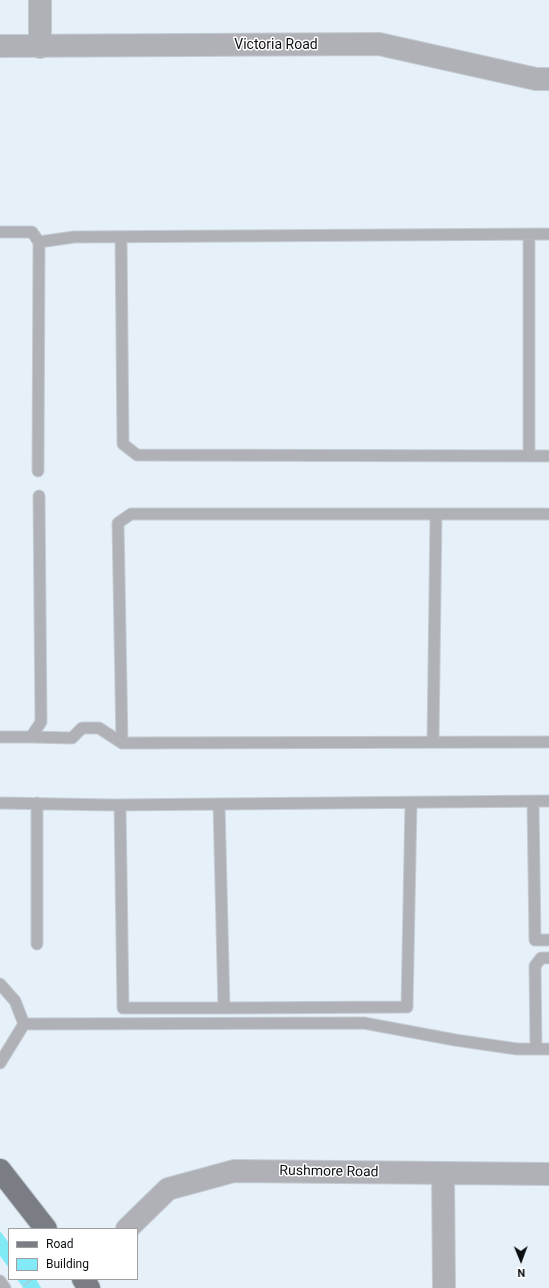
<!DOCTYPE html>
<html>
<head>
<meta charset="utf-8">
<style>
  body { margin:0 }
  #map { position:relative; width:549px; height:1288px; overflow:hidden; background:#e6f0f8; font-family:Roboto,sans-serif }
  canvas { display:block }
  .legend { position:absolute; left:8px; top:1228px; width:130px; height:52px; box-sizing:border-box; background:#fff; border:1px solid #9e9fa1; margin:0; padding:5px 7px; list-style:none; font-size:12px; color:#0d1013 }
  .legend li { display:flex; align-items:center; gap:8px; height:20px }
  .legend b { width:20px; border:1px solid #9e9fa1 }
  .north { position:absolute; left:501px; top:1240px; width:40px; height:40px; -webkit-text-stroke:3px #fff; paint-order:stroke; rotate:179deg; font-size:11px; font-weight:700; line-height:16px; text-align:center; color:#0d1013 }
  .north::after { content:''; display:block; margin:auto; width:14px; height:18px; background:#0d1013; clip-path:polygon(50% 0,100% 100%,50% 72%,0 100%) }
</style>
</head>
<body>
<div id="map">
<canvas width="549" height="1288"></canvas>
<ul class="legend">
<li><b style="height:5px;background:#7b7d85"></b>Road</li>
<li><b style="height:11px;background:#81eaf6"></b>Building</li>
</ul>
<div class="north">N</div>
</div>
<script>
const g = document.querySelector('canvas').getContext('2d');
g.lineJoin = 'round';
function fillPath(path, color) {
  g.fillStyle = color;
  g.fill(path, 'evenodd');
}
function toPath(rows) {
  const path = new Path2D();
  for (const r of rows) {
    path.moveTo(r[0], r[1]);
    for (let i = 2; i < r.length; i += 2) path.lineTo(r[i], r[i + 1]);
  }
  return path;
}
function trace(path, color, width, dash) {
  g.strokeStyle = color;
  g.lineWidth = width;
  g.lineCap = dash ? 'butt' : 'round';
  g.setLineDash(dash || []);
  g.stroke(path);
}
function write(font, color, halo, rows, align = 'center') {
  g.font = font + ' Roboto,sans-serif';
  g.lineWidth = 3;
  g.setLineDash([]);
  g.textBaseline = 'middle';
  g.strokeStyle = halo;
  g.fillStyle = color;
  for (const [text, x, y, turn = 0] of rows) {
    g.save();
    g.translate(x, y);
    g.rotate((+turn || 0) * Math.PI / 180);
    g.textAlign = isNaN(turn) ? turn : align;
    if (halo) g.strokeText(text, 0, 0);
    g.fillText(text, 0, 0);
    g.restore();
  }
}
const shadow = toPath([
  [19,1279,35,1279,41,1288,24,1288]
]);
const building = toPath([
  [0,1231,9,1243,9,1268,0,1256],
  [17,1279,31,1279,22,1286],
  [33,1279,36,1279,41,1288,23,1288,22,1287]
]);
const service = toPath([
  [0,232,32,232,39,242,38,471],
  [529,235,529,456],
  [121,237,123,444,137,455,549,456],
  [39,242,74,237,549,234],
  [0,737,31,737,41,722,39,496],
  [31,737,72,738,82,728,99,728,122,743,549,742],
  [433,742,436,514],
  [122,743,118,523,131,514,549,514],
  [533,801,535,940,549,940],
  [0,803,113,805,549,801],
  [37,803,37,944],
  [120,805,123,1008,224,1008,219,804],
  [0,984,15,1001,24,1024],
  [224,1008,407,1007,411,803],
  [536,1049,535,966,541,958,549,958],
  [0,1063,24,1024,364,1023,455,1040,517,1049,549,1049],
  [0,1281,5,1288]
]);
const minor = toPath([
  [40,0,40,47],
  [0,46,379,44,536,79,549,79],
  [443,1173,444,1288],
  [127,1229,168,1189,234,1171,549,1174]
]);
const primary = toPath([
  [0,1170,46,1229],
  [83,1279,89,1288]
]);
const streetNames = [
  ["Victoria Road",276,45],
  ["Rushmore Road",329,1172,1]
];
fillPath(shadow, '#0003');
fillPath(building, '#81eaf6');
trace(service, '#c3ccd3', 13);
trace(minor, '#c3ccd3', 24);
trace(primary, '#c3ccd3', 24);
trace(service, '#b0b1b6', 11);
trace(minor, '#b0b1b6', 22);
trace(primary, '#7b7d85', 22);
write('14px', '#0d1013', '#fff', streetNames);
</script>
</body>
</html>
